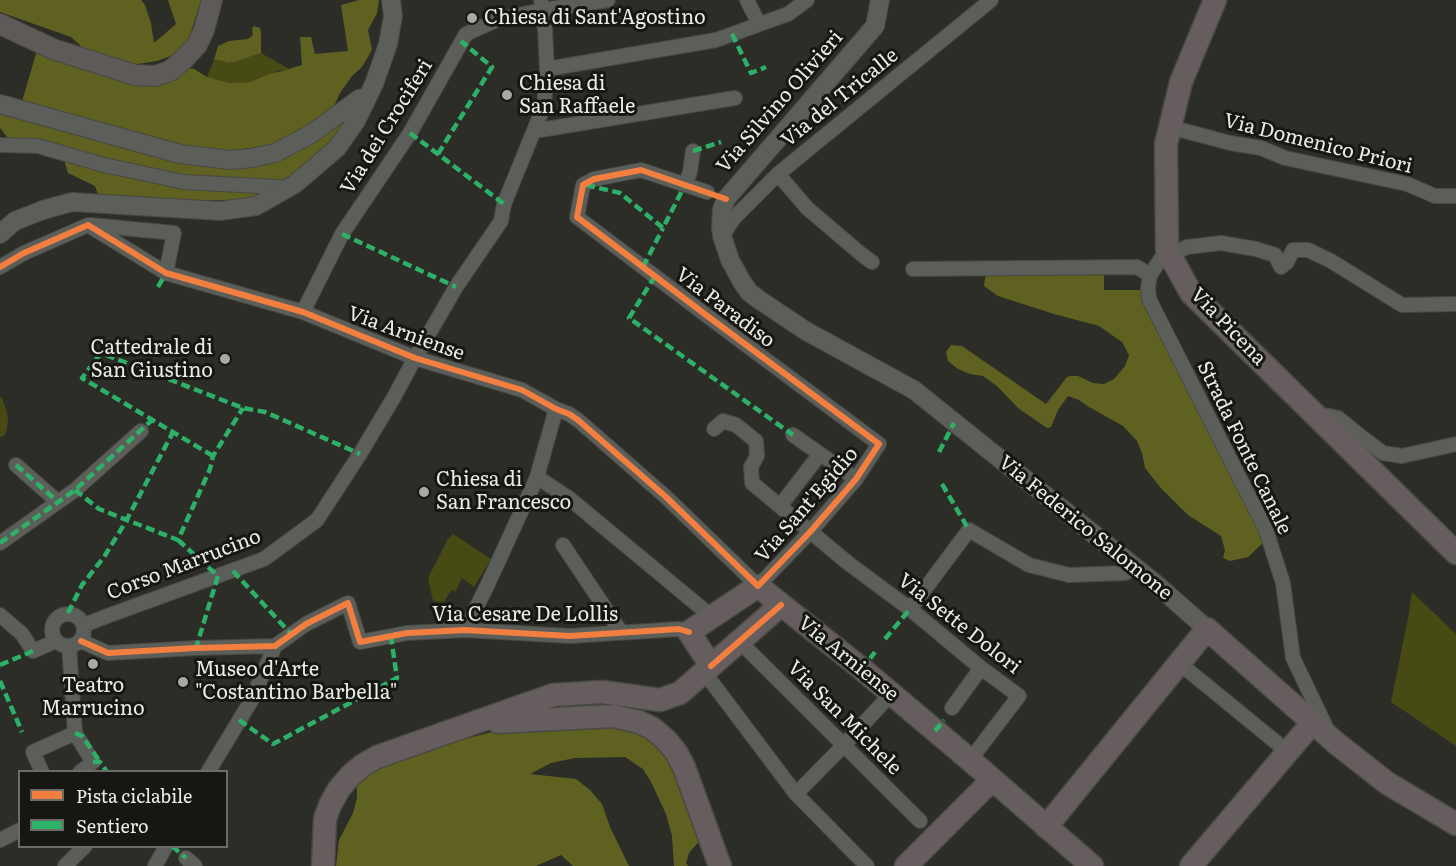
<!DOCTYPE html>
<html>
<head>
<meta charset="utf-8">
<style>
  body { margin:0 }
  #map { position:relative; width:1456px; height:866px; overflow:hidden; background:#2d2d28; font-family:Literata,serif }
  canvas { display:block }
  .legend { position:absolute; left:18px; top:770px; width:210px; height:78px; box-sizing:border-box; background:#161712; border:2px solid #6b6c67; margin:0; padding:8px 10px; list-style:none; font-size:18px; color:#ebece6 }
  .legend li { display:flex; align-items:center; gap:12px; height:30px }
  .legend b { width:30px; border:2px solid #6b6c67 }
</style>
</head>
<body>
<div id="map">
<canvas width="1456" height="866"></canvas>
<ul class="legend">
<li><b style="height:8px;background:#f27e40"></b>Pista ciclabile</li>
<li><b style="height:8px;background:#2db169"></b>Sentiero</li>
</ul>
</div>
<script>
const g = document.querySelector('canvas').getContext('2d');
g.lineJoin = 'round';
function fillPath(path, color) {
  g.fillStyle = color;
  g.fill(path, 'evenodd');
}
function toPath(rows) {
  const path = new Path2D();
  for (const r of rows) {
    if (r.length === 3) {
      path.moveTo(r[0] + r[2], r[1]);
      path.arc(r[0], r[1], r[2], 0, 2 * Math.PI);
      continue;
    }
    path.moveTo(r[0], r[1]);
    for (let i = 2; i < r.length; i += 2) path.lineTo(r[i], r[i + 1]);
  }
  return path;
}
function trace(path, color, width, dash) {
  g.strokeStyle = color;
  g.lineWidth = width;
  g.lineCap = dash ? 'butt' : 'round';
  g.setLineDash(dash || []);
  g.stroke(path);
}
function write(font, color, halo, rows, align = 'center') {
  g.font = font + ' Literata,serif';
  g.lineWidth = 6;
  g.setLineDash([]);
  g.textBaseline = 'middle';
  g.strokeStyle = halo;
  g.fillStyle = color;
  for (const [text, x, y, turn = 0] of rows) {
    g.save();
    g.translate(x, y);
    g.rotate((+turn || 0) * Math.PI / 180);
    g.textAlign = isNaN(turn) ? turn : align;
    if (halo) g.strokeText(text, 0, 0);
    g.fillText(text, 0, 0);
    g.restore();
  }
}
const green = toPath([
  [261,53,289,69,271,73,250,82,238,83,230,83,207,77,214,60,220,60,227,63,235,62],
  [0,397,2,398,6,409,8,418,7,429,4,436,0,437],
  [453,534,491,559,474,587,462,578,455,592,452,589,444,602,433,601,428,578,448,539],
  [1412,592,1456,634,1456,746,1391,702,1409,613]
]);
const forest = toPath([
  [0,0,141,0,145,5,151,23,154,43,176,24,168,0,201,0,188,42,182,50,173,55,157,61,125,66,95,59,71,37,0,12],
  [359,0,379,0,377,13,368,30,372,50,362,67,352,76,340,93,335,104,326,118,298,138,260,148,248,148,221,153,208,153,21,105,38,47,110,72,187,68,194,69,207,77,230,83,250,82,271,73,279,72,302,65,300,37,311,37,315,54,348,51,341,5],
  [254,26,260,28,261,32,261,53,235,62,227,63,220,60,214,60,218,46,229,41,248,39,253,35,252,28],
  [0,111,229,167,345,118,347,126,324,155,271,191,248,199,177,202,99,197,95,186,68,173,63,157,38,142,8,138,0,128],
  [1104,270,1104,290,1141,290,1144,298,1266,540,1248,557,1230,561,1223,558,1225,550,1221,536,1188,515,1160,487,1145,468,1142,453,1137,441,1123,426,1089,407,1079,400,1068,396,1058,410,1051,427,1047,428,1018,408,997,386,983,376,970,374,958,369,948,361,946,352,951,345,962,346,1046,404,1067,377,1070,376,1078,376,1093,383,1104,384,1114,379,1125,366,1129,355,1122,342,1099,326,1054,314,998,296,984,286,986,272],
  [577,721,641,732,659,745,678,772,702,838,689,853,686,863,688,866,674,866,672,836,666,814,651,782,643,769,625,757,575,758,551,763,530,774,576,779,590,790,602,804,610,827,629,866,573,866,561,855,536,866,336,866,339,840,353,813,357,798,357,785,364,772,440,745,496,731]
]);
const minor = toPath([
  [747,0,759,24],
  [547,69,716,40,788,14,807,0],
  [1170,127,1230,143,1261,148,1285,158,1407,184,1435,196,1456,196],
  [534,131,735,98],
  [0,145,38,146,104,165,184,182,278,187,283,191],
  [778,174,807,208,861,254,872,262],
  [685,185,690,172,693,151],
  [91,225,174,233,166,273],
  [722,236,734,218,778,174,991,0],
  [1167,250,1150,275,1148,288,1149,299,1266,530,1283,583,1293,658,1326,727],
  [1170,255,1187,247,1221,243,1256,249,1275,255,1281,267,1287,262,1293,250,1308,250,1331,261,1402,305,1456,304],
  [0,267,24,253,88,225,166,273,303,312,415,358,522,390,556,409,569,414,578,420,666,497,758,586,810,532,856,479,879,444,706,315,577,217,583,185,594,179,641,170,707,192],
  [913,269,1137,267,1150,275],
  [303,312,342,234,410,133,466,34,499,19,543,10,608,0],
  [1317,415,1330,416,1338,418,1364,439,1383,453,1402,456,1456,444],
  [714,429,723,421,736,425,756,441,757,456,751,467,752,483,848,563,910,609,981,668,1019,696,970,760],
  [793,435,856,479],
  [16,465,58,502],
  [537,477,570,499,711,616],
  [780,506,820,454],
  [0,543,75,490,141,431],
  [563,545,621,632],
  [910,609,969,530,1029,565,1069,575,1126,573,1132,565],
  [68,630,16],
  [0,615,22,634,33,651,56,641],
  [84,625,110,615,264,559,317,520,360,454,394,397,415,358,456,287,501,221,504,204,544,106,547,69,545,30,541,0],
  [465,630,487,586,537,477,556,409],
  [81,641,108,653,196,648,275,646,306,624,348,603,360,642,407,633,465,630,570,636,679,629,689,632],
  [740,642,920,821],
  [69,646,75,733],
  [1179,663,1288,752],
  [704,672,796,794,867,866],
  [952,708,981,668],
  [42,772,33,752,75,733,93,762,80,772],
  [208,772,251,701,275,646],
  [796,794,844,745,891,694],
  [0,840,20,830],
  [186,858,195,866],
  [65,866,85,846],
  [155,866,166,846]
]);
const tertiary = toPath([
  [880,0,875,26,726,199,722,209,721,226,722,236,730,260,742,282,749,292,758,299,806,331,914,390,1156,584,1207,629],
  [0,104,180,154,230,160,252,158,275,153,311,134,359,99,367,98],
  [0,234,15,221,43,210,72,202,220,211,256,206,295,184,337,148,356,121,374,84,388,44,393,16,391,0]
]);
const secondary = toPath([
  [0,24,53,49,135,75,155,76,170,71,183,60,197,45,204,30,212,0]
]);
const primary = toPath([
  [1215,0,1181,82,1166,144,1167,250,1191,293,1456,553],
  [711,666,689,632,758,586,862,669,970,760,1092,866],
  [498,722,613,716,639,722,652,728,666,740,676,752,684,767,720,866],
  [1046,827,1207,629,1336,743,1387,783,1456,824],
  [323,866,325,819,330,805,339,789,350,776,363,765,377,757,553,695,602,692,660,700,680,693,781,605],
  [906,866,992,780],
  [1191,866,1313,722]
]);
const quiet = toPath([
  [732,34,751,73,766,67],
  [410,133,504,204],
  [693,151,721,142],
  [438,154,492,67,461,41],
  [586,185,620,193,663,228,685,185],
  [342,234,456,287],
  [643,267,663,228],
  [655,276,629,318,793,435],
  [158,287,166,273],
  [939,452,954,423],
  [213,456,82,378,101,353,243,408,265,412,360,454],
  [16,465,58,502],
  [942,484,969,530],
  [75,490,99,509,178,540,210,469,213,456,243,408],
  [178,540,218,576,196,648],
  [0,543,75,490,152,420],
  [233,571,291,634],
  [68,613,82,585,104,557,125,523,173,432],
  [885,639,910,609],
  [0,665,33,651],
  [862,669,875,652],
  [0,681,22,732],
  [239,720,273,744,397,678,391,637],
  [935,731,944,720],
  [75,733,82,736,100,762],
  [93,762,100,762,107,772],
  [172,846,186,858]
]);
const cycleway = toPath([
  [0,267,24,253,88,225,166,273,303,312,415,358,522,390,556,409,569,414,578,420,666,497,758,586,810,532,856,479,879,444,706,315,577,217,583,185,594,179,641,170,726,199],
  [81,641,108,653,196,648,275,646,306,624,348,603,360,642,407,633,465,630,570,636,679,629,689,632],
  [711,666,781,605]
]);
const markers = [
  [472,18,6,"#a8a9a4"],
  [507,95,6,"#a8a9a4"],
  [225,359,6,"#a8a9a4"],
  [424,492,6,"#a8a9a4"],
  [93,664,6,"#a8a9a4"],
  [183,682,6,"#a8a9a4"]
];
const poiNames = [
  ["Chiesa di Sant'Agostino",484,18],
  ["Chiesa di",519,84],
  ["San Raffaele",519,107],
  ["Cattedrale di",213,348,"right"],
  ["San Giustino",213,371,"right"],
  ["Chiesa di",436,480],
  ["San Francesco",436,503],
  ["Museo d'Arte",195,670],
  ["\"Costantino Barbella\"",195,693],
  ["Teatro",93,686,"center"],
  ["Marrucino",93,709,"center"]
];
const streetNames = [
  ["Via del Tricalle",840,98,-39],
  ["Via Silvino Olivieri",780,102,-49],
  ["Via dei Crociferi",387,127,-58],
  ["Via Domenico Priori",1318,144,14],
  ["Via Paradiso",725,308,37],
  ["Via Picena",1228,327,46],
  ["Via Arniense",406,334,20],
  ["Strada Fonte Canale",1244,448,64],
  ["Via Sant'Egidio",807,505,-49],
  ["Via Federico Salomone",1085,528,39],
  ["Corso Marrucino",184,565,-21],
  ["Via Cesare De Lollis",525,615],
  ["Via Sette Dolori",959,624,38],
  ["Via Arniense",848,659,39],
  ["Via San Michele",844,718,45]
];
fillPath(green, '#474a12');
fillPath(forest, '#5e611f');
trace(minor, '#484844', 16);
trace(tertiary, '#484844', 20);
trace(secondary, '#484844', 22);
trace(primary, '#484844', 25);
trace(minor, '#5c5e59', 14);
trace(tertiary, '#5c5e59', 18);
trace(secondary, '#5d5a58', 20);
trace(primary, '#655d5e', 22);
trace(quiet, '#2db169', 4.5, [9, 4.5]);
trace(cycleway, '#f27e40', 6);
for (const [x, y, r, color] of markers) {
  const dot = new Path2D();
  dot.arc(x, y, r, 0, 2 * Math.PI);
  g.fillStyle = color;
  g.fill(dot);
  trace(dot, '#161712', 2);
}
write('20px', '#ebece6', '#161712', poiNames, 'left');
write('20px', '#ebece6', '#161712', streetNames);
</script>
</body>
</html>
